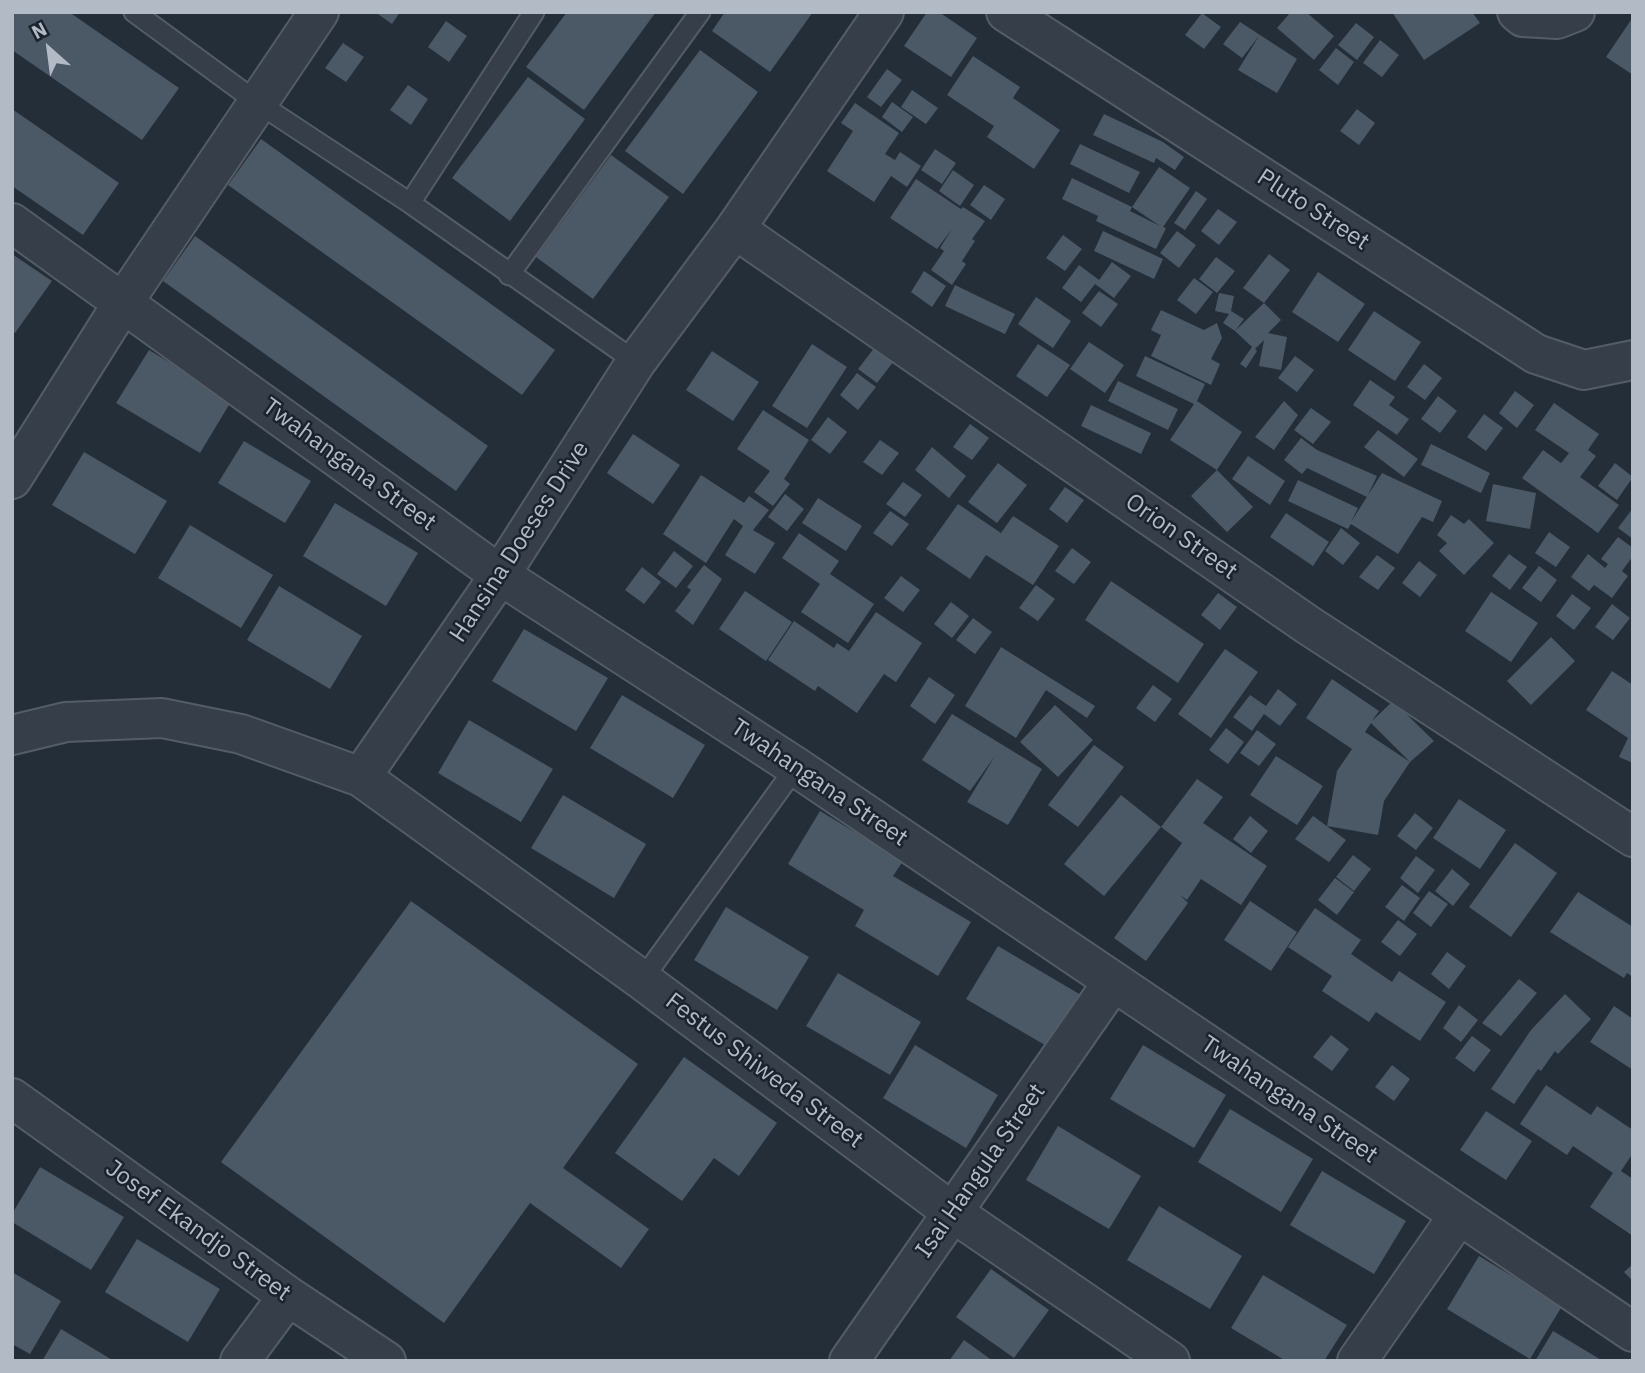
<!DOCTYPE html>
<html>
<head>
<meta charset="utf-8">
<style>
  body { margin:0 }
  #map { position:relative; width:1645px; height:1373px; overflow:hidden; background:#232e39; font-family:"IBM Plex Sans",sans-serif }
  canvas { display:block }
  .frame { position:absolute; inset:0; border:14px solid #b1bac5; pointer-events:none }
  .north { position:absolute; left:14px; top:14px; width:70px; height:70px; -webkit-text-stroke:5px #1b242e; paint-order:stroke; rotate:332deg; font-size:19px; font-weight:700; line-height:28px; text-align:center; color:#b1bac5 }
  .north::after { content:''; display:block; margin:auto; width:24px; height:32px; background:#b1bac5; clip-path:polygon(50% 0,100% 100%,50% 72%,0 100%) }
</style>
</head>
<body>
<div id="map">
<canvas width="1645" height="1373"></canvas>
<div class="frame"></div>
<div class="north">N</div>
</div>
<script>
const g = document.querySelector('canvas').getContext('2d');
g.lineJoin = 'round';
function fillPath(path, color) {
  g.fillStyle = color;
  g.fill(path, 'evenodd');
}
function toPath(rows) {
  const path = new Path2D();
  for (const r of rows) {
    path.moveTo(r[0], r[1]);
    for (let i = 2; i < r.length; i += 2) path.lineTo(r[i], r[i + 1]);
  }
  return path;
}
function trace(path, color, width, dash) {
  g.strokeStyle = color;
  g.lineWidth = width;
  g.lineCap = dash ? 'butt' : 'round';
  g.setLineDash(dash || []);
  g.stroke(path);
}
function write(font, color, halo, rows, align = 'center') {
  g.font = font + ' "IBM Plex Sans",sans-serif';
  g.lineWidth = 5;
  g.setLineDash([]);
  g.textBaseline = 'middle';
  g.strokeStyle = halo;
  g.fillStyle = color;
  for (const [text, x, y, turn = 0] of rows) {
    g.save();
    g.translate(x, y);
    g.rotate((+turn || 0) * Math.PI / 180);
    g.textAlign = isNaN(turn) ? turn : align;
    if (halo) g.strokeText(text, 0, 0);
    g.fillText(text, 0, 0);
    g.restore();
  }
}
const building = toPath([
  [12,12,69,12,179,88,142,140,12,50],
  [375,12,400,12,392,24],
  [567,12,656,12,584,110,526,67],
  [725,12,813,12,770,72,712,31],
  [927,12,939,12,977,38,951,77,904,46],
  [1286,12,1306,12,1334,36,1314,60,1277,28,1289,14],
  [1392,12,1472,12,1480,23,1424,60],
  [1202,13,1221,27,1204,49,1185,35],
  [1633,17,1633,75,1606,57],
  [446,21,467,36,449,62,428,47],
  [1240,22,1297,59,1277,93,1238,70,1259,36,1242,58,1223,44],
  [1356,23,1374,37,1357,60,1338,45],
  [1380,40,1399,55,1382,77,1363,63],
  [343,43,364,57,346,82,325,68],
  [1336,48,1354,62,1338,85,1319,70],
  [700,50,758,92,683,194,625,151],
  [973,56,1020,87,1013,98,1060,130,1034,169,987,137,994,126,947,95],
  [887,69,902,80,881,107,867,97],
  [528,77,585,119,510,221,452,178],
  [408,85,428,99,411,125,390,110],
  [912,90,938,108,926,124,901,107],
  [892,102,913,117,902,132,882,117],
  [855,103,899,133,885,154,895,160,900,152,921,166,907,187,891,176,874,202,827,171,853,131,841,123],
  [12,109,119,183,83,235,12,186],
  [1357,109,1375,123,1359,145,1340,131],
  [1104,114,1163,142,1184,157,1175,170,1156,158,1154,163,1093,135],
  [261,139,555,350,522,395,228,185],
  [1080,144,1140,172,1129,193,1070,164],
  [935,149,956,163,942,184,921,170],
  [611,155,669,197,593,299,536,257],
  [1159,167,1190,188,1163,227,1166,228,1156,249,1096,221,1098,216,1062,199,1072,178,1132,207,1130,211,1160,226,1132,207],
  [953,170,974,185,960,206,939,191],
  [916,179,961,209,963,207,985,221,972,239,975,241,962,261,966,264,952,285,931,270,944,251,940,248,952,229,937,249,890,218],
  [984,185,1005,199,991,220,970,205],
  [1196,191,1207,199,1185,230,1174,223],
  [1218,209,1237,222,1219,245,1201,231],
  [1103,231,1163,259,1154,279,1094,251],
  [1177,231,1196,245,1179,268,1160,253],
  [1063,235,1082,249,1065,271,1046,258],
  [195,236,488,446,456,491,163,281],
  [12,254,52,281,15,333,12,331],
  [1269,254,1290,270,1264,303,1281,320,1268,333,1287,337,1281,370,1259,366,1264,340,1255,349,1257,351,1246,368,1240,364,1252,347,1235,331,1264,303,1243,288],
  [1216,257,1235,271,1217,293,1199,279],
  [1112,262,1131,276,1114,298,1095,284,1081,302,1062,288,1079,265,1099,280],
  [924,271,946,286,932,307,911,292],
  [1318,272,1365,304,1338,342,1292,312],
  [1194,278,1213,292,1196,314,1177,300],
  [955,285,1015,314,1005,334,945,306],
  [1099,291,1118,304,1101,327,1082,313],
  [1219,293,1234,296,1231,311,1244,319,1235,331,1223,323,1229,314,1215,311],
  [1036,297,1071,321,1053,348,1018,324],
  [1161,310,1204,330,1217,323,1222,338,1211,359,1220,364,1211,385,1151,356,1161,335,1151,330],
  [1374,311,1421,342,1395,381,1348,350],
  [1089,342,1124,365,1105,393,1070,369],
  [812,344,847,367,807,428,772,406],
  [1038,344,1070,365,1047,397,1016,376],
  [875,347,894,361,877,383,858,369],
  [149,350,232,400,200,453,116,403],
  [712,351,759,382,733,421,686,390],
  [1145,356,1205,384,1197,401,1242,432,1217,470,1253,507,1227,532,1191,496,1217,470,1170,440,1194,404,1136,376],
  [1295,356,1314,370,1297,392,1278,378],
  [1424,364,1442,378,1425,400,1407,387],
  [857,373,876,387,858,410,840,395],
  [1370,380,1395,397,1389,405,1409,419,1397,435,1353,405],
  [1118,381,1178,409,1168,430,1108,401],
  [1515,391,1534,405,1517,428,1499,413],
  [1438,396,1457,411,1440,433,1421,419],
  [1284,401,1298,415,1274,450,1255,437],
  [1554,403,1599,434,1588,450,1596,456,1580,477,1619,505,1598,533,1522,478,1543,450,1561,463,1569,453,1535,430],
  [1091,405,1151,433,1141,454,1081,426],
  [1311,408,1331,422,1313,444,1294,430],
  [763,410,809,440,784,479,790,484,773,506,754,492,770,471,737,449],
  [1484,414,1503,428,1486,451,1467,437],
  [828,417,847,432,830,454,811,440],
  [970,424,989,438,972,460,953,447],
  [1378,430,1418,459,1404,477,1364,447],
  [633,434,680,465,653,504,607,473],
  [1301,438,1317,450,1377,476,1367,497,1307,468,1302,474,1284,460],
  [880,440,899,453,882,475,863,462],
  [244,441,311,481,285,523,218,483],
  [1431,444,1490,473,1481,493,1421,465],
  [932,447,966,476,949,498,915,470],
  [84,452,167,501,135,554,52,505],
  [1248,456,1285,481,1270,505,1232,479],
  [998,463,1027,485,997,523,968,502],
  [1615,463,1633,477,1617,500,1598,486],
  [1382,473,1442,501,1433,522,1422,517,1398,554,1351,524,1348,529,1288,501,1298,480,1358,508,1351,522],
  [701,475,744,503,749,496,769,510,753,530,775,543,755,574,725,555,743,526,734,519,706,563,663,534],
  [903,482,922,495,905,517,886,504],
  [1493,484,1536,493,1530,529,1486,521],
  [1065,487,1084,500,1067,523,1049,509],
  [785,494,804,509,787,531,768,517],
  [818,498,862,526,846,551,802,523],
  [335,503,418,553,386,606,303,556],
  [958,504,1001,533,1013,516,1059,546,1033,585,986,555,970,579,926,549],
  [1633,508,1633,539,1618,528],
  [890,511,909,524,892,546,873,533],
  [1286,513,1329,542,1313,566,1270,537],
  [1451,515,1464,524,1469,519,1494,543,1464,575,1439,551,1447,543,1437,535],
  [190,525,273,575,241,628,158,578],
  [1341,528,1360,543,1343,565,1325,551],
  [1549,532,1570,547,1556,567,1535,553],
  [799,533,839,561,830,574,874,604,848,643,801,612,820,584,782,558],
  [1618,537,1633,548,1633,556,1622,571,1628,576,1612,598,1594,585,1589,591,1571,577,1588,554,1605,568,1608,564,1601,559],
  [1072,548,1091,562,1074,584,1055,571],
  [674,551,693,566,676,588,657,574],
  [1509,554,1527,567,1510,590,1492,576],
  [1377,555,1395,568,1378,590,1359,577],
  [1419,561,1437,575,1420,597,1402,583],
  [704,565,722,579,693,625,675,611,691,590,687,587],
  [1539,566,1557,580,1541,602,1522,588],
  [642,567,661,582,644,604,625,590],
  [901,576,920,590,903,612,884,598],
  [1111,581,1204,644,1178,683,1085,620],
  [1036,585,1055,599,1038,621,1019,608],
  [279,586,362,636,330,689,247,640],
  [745,591,792,622,766,661,719,629],
  [1491,592,1538,623,1511,662,1465,631],
  [1218,593,1237,607,1220,630,1201,615],
  [1572,594,1591,608,1574,630,1556,616],
  [951,602,969,616,952,638,934,624],
  [1612,604,1630,618,1613,640,1595,627],
  [876,612,922,643,896,682,884,674,857,713,818,686,815,691,768,660,794,621,834,648,837,643,849,651],
  [973,618,992,632,975,654,956,640],
  [524,629,608,678,576,731,492,681],
  [1551,637,1575,661,1531,705,1507,681],
  [1001,647,1095,706,1087,718,1046,690,1016,738,965,706],
  [1225,649,1258,672,1211,738,1178,714],
  [1612,671,1633,685,1633,763,1619,757,1628,738,1586,710],
  [929,677,955,695,935,724,910,706],
  [1332,679,1379,711,1372,721,1393,701,1434,741,1410,762,1384,801,1378,835,1327,826,1337,771,1352,749,1306,718],
  [1371,723,1410,762,1365,732],
  [1153,685,1172,699,1155,722,1136,708],
  [1278,689,1297,704,1280,726,1264,714,1252,731,1233,717,1250,695,1266,706],
  [622,695,705,745,673,798,590,748],
  [1055,705,1093,740,1058,777,1020,742],
  [952,714,1042,769,1008,825,967,802,995,756,970,791,922,760],
  [469,720,553,769,521,822,438,773],
  [1226,728,1244,742,1228,764,1209,750],
  [1257,730,1276,744,1259,766,1240,753],
  [1094,745,1124,767,1078,827,1048,805],
  [1276,756,1323,786,1297,825,1250,795],
  [1197,779,1223,797,1203,823,1267,866,1241,905,1201,879,1187,900,1180,895,1188,903,1146,961,1114,938,1182,843,1161,827,1104,896,1064,864,1121,795,1161,827],
  [563,795,646,844,614,898,531,848],
  [1459,799,1506,830,1480,869,1433,838],
  [820,811,903,861,893,876,971,922,938,976,855,926,864,910,788,864],
  [1415,813,1433,828,1416,850,1397,836],
  [1250,816,1268,831,1251,853,1233,839],
  [1313,816,1346,840,1329,862,1295,839],
  [1515,843,1557,873,1511,937,1469,907],
  [1353,855,1371,869,1354,891,1336,877],
  [1416,856,1435,870,1418,893,1400,878],
  [1452,869,1470,884,1453,906,1435,891],
  [1335,878,1354,892,1337,915,1318,900],
  [1402,885,1420,898,1404,921,1385,907],
  [1429,891,1448,904,1431,927,1413,913],
  [1578,892,1633,927,1633,977,1627,973,1624,978,1550,932],
  [411,901,638,1064,563,1168,649,1229,621,1268,530,1203,444,1323,221,1162],
  [1250,901,1297,932,1271,971,1224,940],
  [726,907,809,957,777,1010,694,960],
  [1315,908,1361,940,1351,954,1392,982,1399,971,1446,1002,1420,1041,1376,1012,1369,1022,1322,991,1332,976,1288,947],
  [1398,920,1417,934,1400,956,1381,942],
  [998,946,1081,995,1050,1048,966,999],
  [1447,952,1466,966,1449,989,1431,974],
  [838,973,921,1022,890,1075,806,1026],
  [1519,979,1537,993,1501,1036,1482,1023],
  [1565,994,1591,1019,1558,1054,1555,1051,1541,1071,1538,1069,1514,1104,1491,1089,1531,1030],
  [1459,1005,1478,1020,1461,1042,1443,1028],
  [1614,1006,1633,1019,1633,1070,1590,1042],
  [1331,1035,1349,1049,1332,1071,1313,1057],
  [1472,1036,1491,1050,1474,1072,1455,1058],
  [915,1045,998,1095,966,1148,883,1098],
  [1143,1045,1226,1095,1194,1148,1110,1099],
  [684,1057,777,1123,739,1176,714,1158,682,1201,615,1153],
  [1392,1065,1410,1079,1394,1101,1375,1087],
  [1546,1085,1591,1115,1597,1106,1633,1130,1633,1153,1621,1171,1633,1179,1633,1236,1590,1207,1613,1173,1573,1146,1567,1155,1520,1124],
  [1230,1109,1313,1159,1281,1212,1198,1162],
  [1486,1111,1532,1141,1506,1180,1460,1150],
  [1058,1126,1141,1176,1109,1229,1026,1180],
  [40,1167,124,1217,91,1270,12,1222,12,1214],
  [1322,1171,1406,1221,1374,1274,1290,1225],
  [1159,1206,1242,1256,1210,1309,1127,1260],
  [137,1239,220,1289,188,1342,105,1292],
  [1479,1256,1562,1306,1530,1359,1447,1309],
  [1633,1264,1633,1281,1624,1272],
  [991,1269,1049,1310,1014,1358,956,1317],
  [12,1272,61,1301,30,1354,12,1344],
  [1263,1275,1347,1325,1324,1361,1286,1361,1231,1328],
  [61,1329,114,1361,42,1361],
  [1553,1331,1603,1361,1535,1361],
  [964,1340,993,1361,949,1361]
]);
const lane = toPath([
  [134,12,258,103,410,203,636,362],
  [410,203,534,12],
  [509,275,700,12],
  [642,980,796,767]
]);
const street = toPath([
  [1006,12,1536,354,1584,370,1633,360],
  [1517,12,1523,17,1557,19,1575,12],
  [12,223,500,575,796,767,1633,1332],
  [735,229,1308,625,1633,837],
  [12,479,124,301,319,12],
  [12,735,66,722,162,718,241,734,361,777,642,980,952,1212,1170,1361],
  [361,777,500,575,636,362,735,229,884,12],
  [12,1098,288,1296,386,1361],
  [240,1361,288,1296],
  [849,1361,1113,982],
  [1357,1361,1459,1215]
]);
const streetNames = [
  ["Pluto Street",1313,210,33],
  ["Twahangana Street",349,465,36],
  ["Orion Street",1181,537,35],
  ["Hansina Doeses Drive",520,542,-57],
  ["Twahangana Street",819,783,34],
  ["Festus Shiweda Street",764,1071,37],
  ["Twahangana Street",1289,1100,34],
  ["Isai Hangula Street",981,1171,-55],
  ["Josef Ekandjo Street",198,1231,36]
];
fillPath(building, '#4b5865');
trace(lane, '#545d67', 23);
trace(street, '#545d67', 42);
trace(lane, '#363f49', 19);
trace(street, '#363f49', 38);
write('24px', '#b1bac5', '#1b242e', streetNames);
</script>
</body>
</html>
